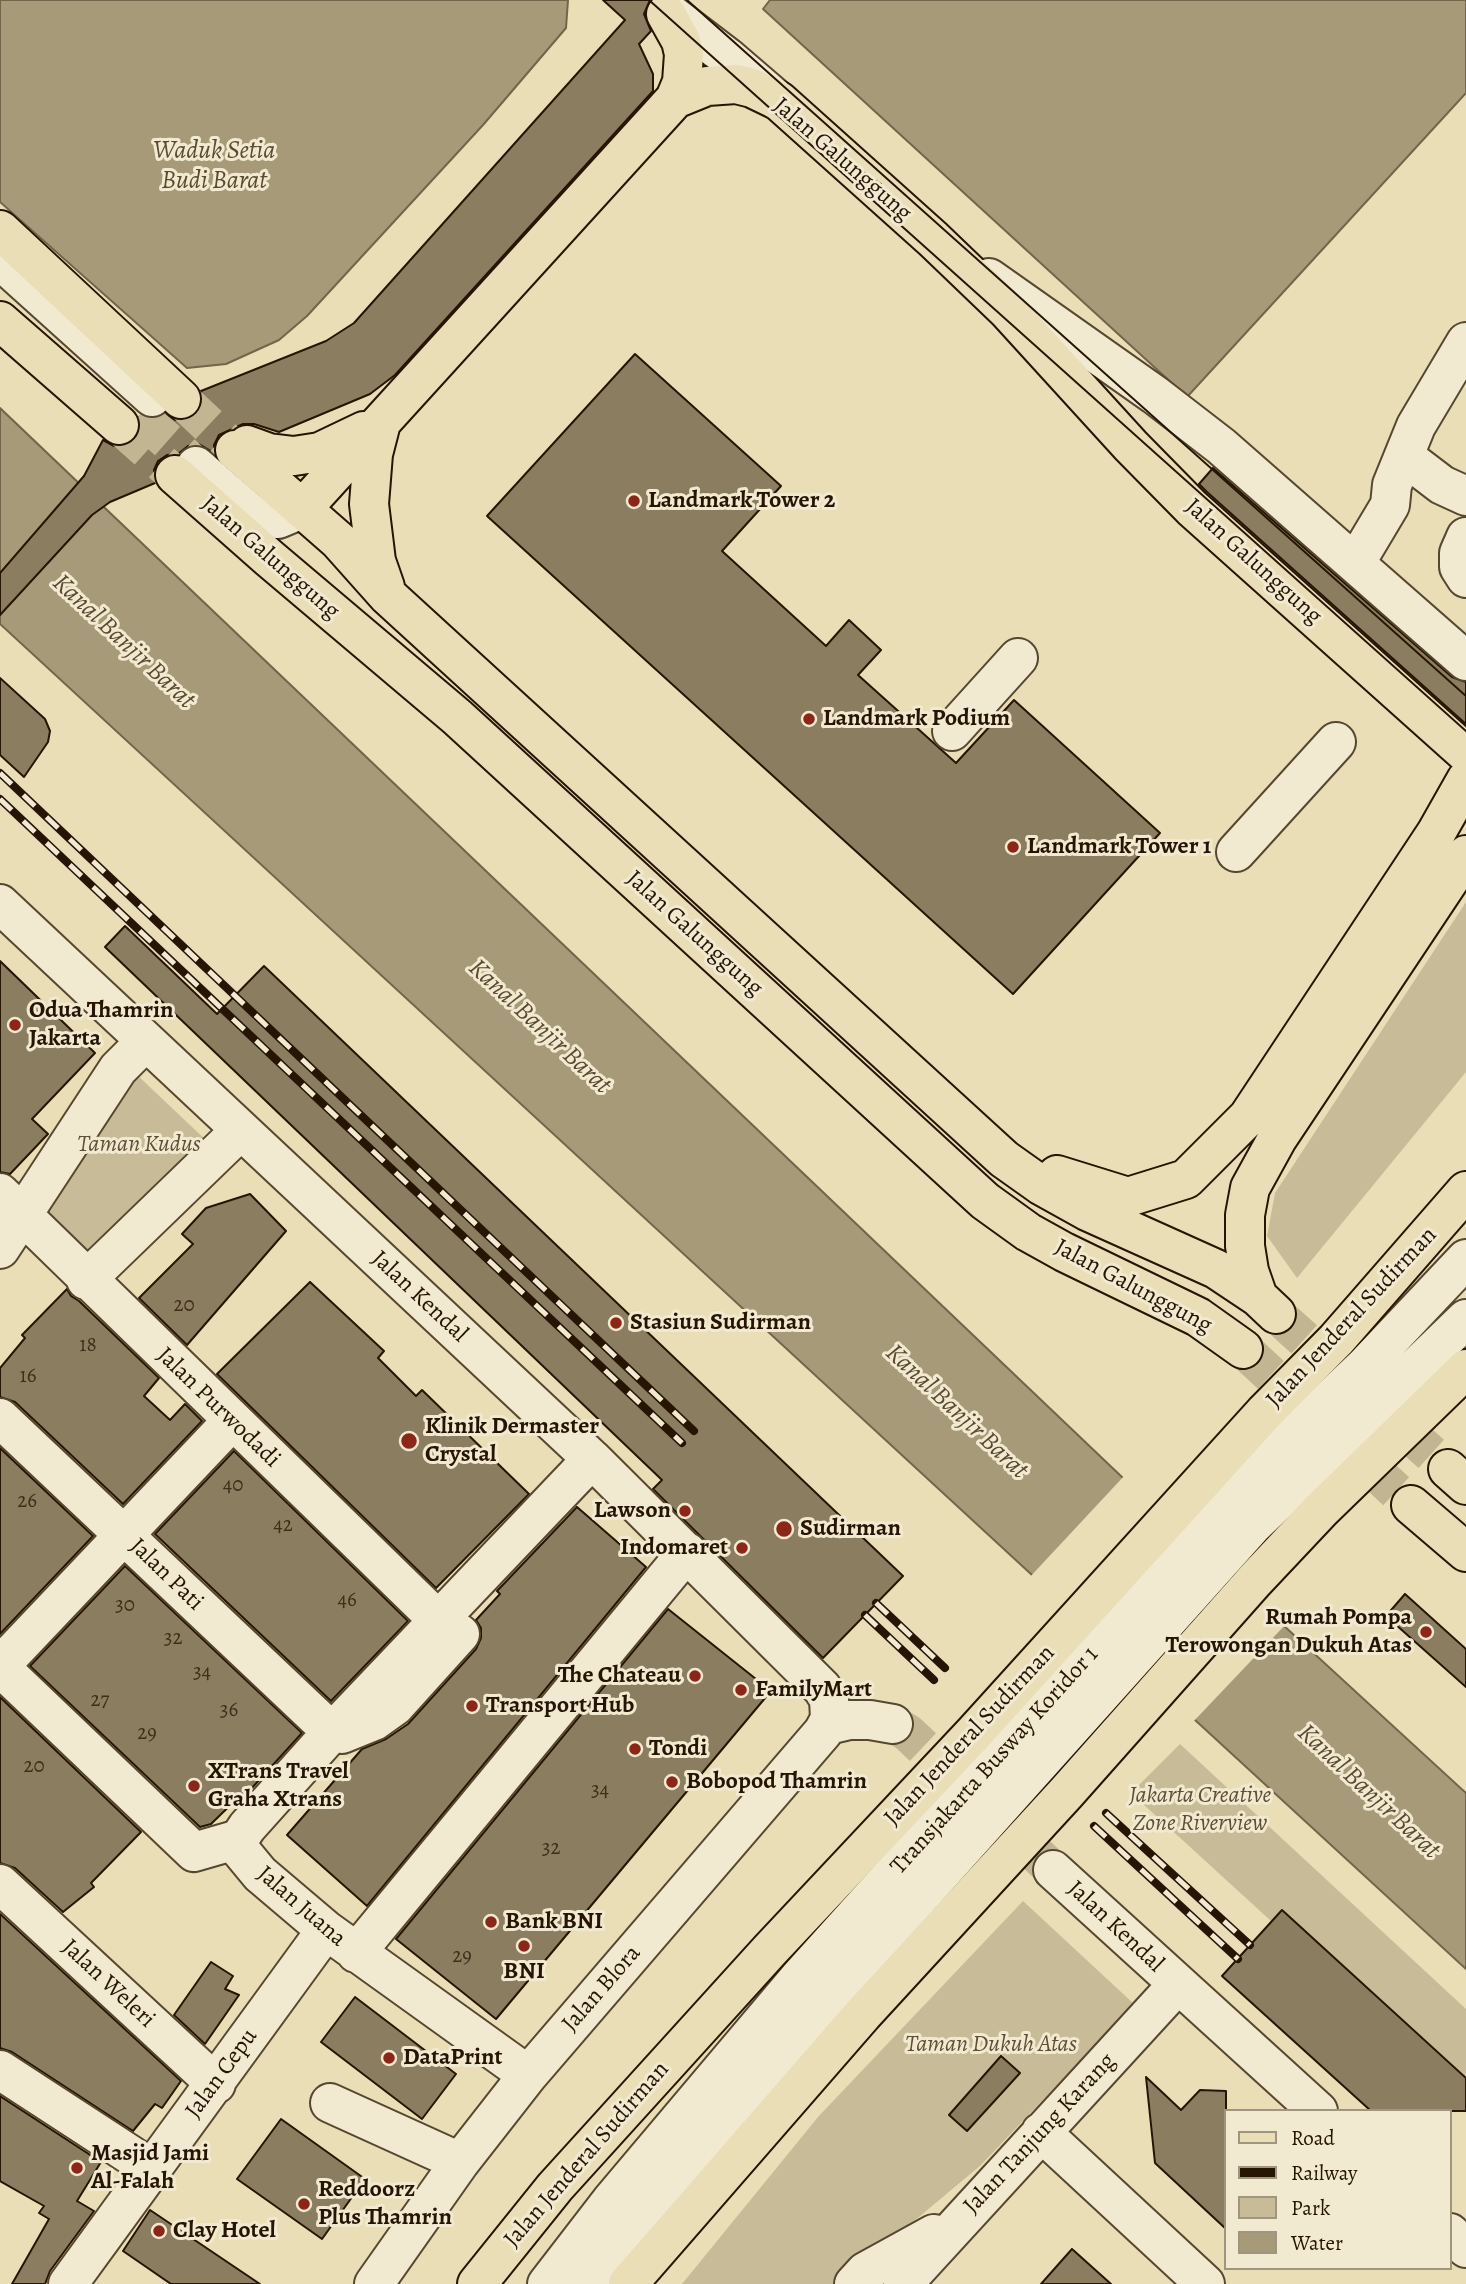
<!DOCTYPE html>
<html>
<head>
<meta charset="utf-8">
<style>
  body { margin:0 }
  #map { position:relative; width:1466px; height:2284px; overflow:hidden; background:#e9deb6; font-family:Alegreya,serif }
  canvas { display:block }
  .legend { position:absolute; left:1224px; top:2109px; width:228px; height:161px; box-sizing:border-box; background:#f1ead0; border:2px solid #a0957e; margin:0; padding:9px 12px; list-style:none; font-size:21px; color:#261503 }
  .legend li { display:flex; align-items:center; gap:14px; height:35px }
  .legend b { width:35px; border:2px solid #a0957e }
</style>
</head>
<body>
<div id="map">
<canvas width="1466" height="2284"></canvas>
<ul class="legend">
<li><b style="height:9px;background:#e9deb6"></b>Road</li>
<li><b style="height:9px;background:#261503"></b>Railway</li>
<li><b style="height:19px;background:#c8bc98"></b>Park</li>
<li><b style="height:19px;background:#a79a79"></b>Water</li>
</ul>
</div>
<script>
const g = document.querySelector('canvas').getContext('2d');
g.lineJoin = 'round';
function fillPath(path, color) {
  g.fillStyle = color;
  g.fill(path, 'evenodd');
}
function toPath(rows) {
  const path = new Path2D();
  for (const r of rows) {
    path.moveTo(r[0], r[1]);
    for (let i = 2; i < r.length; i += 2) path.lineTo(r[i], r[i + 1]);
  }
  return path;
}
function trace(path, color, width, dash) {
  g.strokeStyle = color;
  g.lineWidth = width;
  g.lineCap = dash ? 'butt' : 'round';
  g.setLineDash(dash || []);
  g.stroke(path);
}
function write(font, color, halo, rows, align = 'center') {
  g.font = font + ' Alegreya,serif';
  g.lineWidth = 6;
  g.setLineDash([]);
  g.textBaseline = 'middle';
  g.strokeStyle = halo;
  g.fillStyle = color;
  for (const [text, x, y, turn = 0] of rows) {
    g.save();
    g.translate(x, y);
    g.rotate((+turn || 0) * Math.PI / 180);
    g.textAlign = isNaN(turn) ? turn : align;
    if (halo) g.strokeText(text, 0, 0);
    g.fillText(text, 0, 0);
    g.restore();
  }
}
const green = toPath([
  [1466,902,1466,1072,1297,1278,1267,1236,1275,1193],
  [134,1072,210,1144,90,1266,36,1213],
  [1180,1744,1466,2009,1466,2078,1282,1911,1271,1921,1131,1793],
  [1023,1901,1134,2004,981,2165,839,2284,682,2284,818,2117]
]);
const water = toPath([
  [0,0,568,0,566,28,483,125,307,316,279,340,226,364,187,368,0,202,0,0],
  [770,0,1466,0,1466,93,1187,397,763,9,770,0],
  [0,408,1123,1478,1466,1793,1466,1969,1195,1720,1032,1575,0,624,0,408]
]);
const pier = toPath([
  [1125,1475,1287,1623,1192,1723,1029,1578]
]);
const building = toPath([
  [603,0,650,0,644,14,651,31,639,44,653,74,653,91,395,375,370,394,279,432,254,424,243,424,219,435,214,445,214,453,199,444,188,446,178,454,167,455,158,461,154,470,155,483,110,502,92,515,0,615,0,573,84,476,103,440,114,446,127,445,136,439,141,429,139,417,142,416,148,418,158,418,165,414,175,420,188,420,196,414,202,405,201,391,326,341,354,323,625,20,603,0],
  [635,354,781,486,722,551,826,646,849,620,881,650,858,675,956,763,1014,700,1160,833,1013,994,487,516,635,354],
  [1213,468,1452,677,1466,682,1466,724,1207,492,1199,484,1213,468],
  [0,678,45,719,50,731,48,742,24,777,0,755,0,678],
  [125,926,217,1014,264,966,903,1576,823,1658,653,1489,662,1480,105,947,125,926],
  [0,961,95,1053,32,1119,48,1134,10,1174,0,1172,0,961],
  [250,1194,286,1231,187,1345,139,1298,193,1244,182,1234,206,1208,250,1194],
  [310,1282,384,1351,378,1358,416,1396,422,1390,529,1494,436,1588,217,1374,310,1282],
  [67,1289,71,1296,79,1301,159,1378,144,1396,170,1420,185,1404,202,1421,123,1504,15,1402,0,1397,0,1368,25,1338,22,1335,67,1289],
  [0,1448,93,1536,0,1634,0,1448],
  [234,1451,408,1621,331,1701,155,1534,234,1451],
  [577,1507,646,1567,367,1906,287,1835,362,1749,386,1739,408,1724,476,1649,481,1638,481,1628,476,1620,500,1594,497,1591,577,1507],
  [125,1566,302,1733,251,1789,249,1787,211,1824,200,1827,30,1666,125,1566],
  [1405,1594,1466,1649,1466,1687,1386,1616,1405,1594],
  [668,1609,771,1691,496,2019,396,1939,668,1609],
  [0,1697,141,1832,91,1883,94,1887,63,1912,15,1868,0,1863,0,1697],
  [1282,1910,1466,2078,1466,2111,1371,2111,1222,1976,1282,1910],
  [0,1914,181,2081,162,2108,155,2104,133,2131,12,2052,0,2048,0,1914],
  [211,1962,233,1976,225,1989,239,1995,205,2044,174,2015,211,1962],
  [355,1997,456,2074,422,2119,321,2042,355,1997],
  [1001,2056,1020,2073,967,2131,949,2115,1001,2056],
  [1146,2077,1181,2110,1200,2090,1226,2091,1226,2229,1155,2163,1146,2077],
  [0,2096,101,2162,77,2201,94,2211,50,2271,45,2284,12,2284,49,2219,39,2213,44,2206,0,2181,0,2096],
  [281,2119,365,2179,322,2239,237,2179,281,2119],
  [150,2210,260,2284,171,2284,123,2251,150,2210],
  [1072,2249,1111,2284,1041,2284,1072,2249]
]);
const minorTunnel = toPath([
  [139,416,196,466],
  [893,1724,908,1733,1053,1870]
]);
const majorTunnel = toPath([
  [181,399,235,450],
  [119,425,175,475],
  [1276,1314,1448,1469],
  [1243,1349,1411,1505]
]);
const minor = toPath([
  [668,12,727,57,777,100],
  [0,260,152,397],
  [989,278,1155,395,1221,446,1466,661],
  [1404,456,1442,485,1466,496],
  [196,466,249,512,265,518,278,519,302,509],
  [1466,537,1459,553,1459,567,1466,578],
  [1356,562,1390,505,1392,485,1416,426,1466,342],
  [952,731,1018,658],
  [1236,852,1336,742],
  [0,904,592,1459,822,1688,829,1699,830,1719,823,1732,528,2075,460,2162,374,2284],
  [0,1193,438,1620],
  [0,1249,118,1069,146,1041],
  [86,1280,241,1130],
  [0,1418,332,1732],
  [0,1666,232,1421],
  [0,1667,194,1852,239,1839],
  [828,1725,849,1720,870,1720,893,1724],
  [342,1734,374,1721,395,1706,460,1634],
  [239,1839,247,1827,332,1732,592,1459],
  [239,1839,241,1851,260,1874,326,1930,528,2075],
  [1053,1870,1318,2111],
  [0,1884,216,2084],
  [356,1953,687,1552],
  [0,2070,152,2169],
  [330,2103,460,2162],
  [1041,2132,1205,2284],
  [1450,2233,1466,2248],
  [68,2284,326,1930],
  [547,2284,611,2201,799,1978,1233,1496,1282,1445,1365,1366,1466,1259],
  [584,2284,824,2004,1253,1525,1466,1319],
  [854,2284,865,2272,934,2234],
  [903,2284,1178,1984]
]);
const major = toPath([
  [666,14,681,41,684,54,682,82,675,99],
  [0,230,181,399],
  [0,321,119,425],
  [381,423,373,454,369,504,376,561,385,587],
  [247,445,269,453,294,456,320,452,364,431],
  [235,450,339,541,388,596,1004,1159,1042,1186,1087,1211,1216,1269,1258,1297,1276,1314],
  [175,475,269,558,457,717,985,1201,1028,1232,1064,1252,1198,1317,1243,1349],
  [302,509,675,99,707,86,736,84,752,88,779,101,933,239,1007,310,1131,446,1192,508,1466,753],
  [1057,1175,1128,1197,1186,1179,1248,1117,1436,833,1466,780],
  [1258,1297,1249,1271,1245,1246,1245,1215,1250,1188,1277,1139,1466,855],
  [1448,1469,1466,1485],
  [1411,1505,1466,1552],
  [477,2284,555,2187,770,1950,974,1733,1265,1412,1336,1340,1466,1191],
  [628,2284,863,2014,1066,1793,1255,1580,1320,1511,1466,1369]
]);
const tram = toPath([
  [649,0,1466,731],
  [687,0,1466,696],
  [823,145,881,184]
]);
const rail = toPath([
  [0,773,694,1431],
  [0,799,682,1443],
  [876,1603,945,1668],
  [865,1615,934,1680],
  [1106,1813,1250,1945],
  [1094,1826,1238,1959]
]);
const markers = [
  [634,501,7,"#8f2418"],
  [809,719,7,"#8f2418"],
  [1013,847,7,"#8f2418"],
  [15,1025,7,"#8f2418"],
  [616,1323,7,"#8f2418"],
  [409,1441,9,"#8f2418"],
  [685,1511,7,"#8f2418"],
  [784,1529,9,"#8f2418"],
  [742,1548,7,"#8f2418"],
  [1426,1632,7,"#8f2418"],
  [695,1676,7,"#8f2418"],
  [741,1690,7,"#8f2418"],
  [472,1706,7,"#8f2418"],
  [635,1749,7,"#8f2418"],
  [672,1782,7,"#8f2418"],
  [194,1786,7,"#8f2418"],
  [491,1922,7,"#8f2418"],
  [524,1946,7,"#8f2418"],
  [389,2058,7,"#8f2418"],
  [77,2168,7,"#8f2418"],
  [304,2204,7,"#8f2418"],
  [159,2231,7,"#8f2418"]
];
const numberNames = [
  ["20",184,1306],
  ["18",88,1346],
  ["16",28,1377],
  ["40",233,1486],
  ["26",27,1502],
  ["42",283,1526],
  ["46",347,1601],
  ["30",125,1606],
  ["32",173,1639],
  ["34",202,1673],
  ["27",100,1701],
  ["36",229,1711],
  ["29",147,1734],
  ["20",34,1767],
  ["34",600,1791],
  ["32",551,1849],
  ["29",462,1957]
];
const streetNames = [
  ["Jalan Galunggung",842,160,41],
  ["Jalan Galunggung",270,558,41],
  ["Jalan Galunggung",1253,562,42],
  ["Jalan Galunggung",694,934,42],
  ["Jalan Galunggung",1133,1287,28],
  ["Jalan Kendal",419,1297,43],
  ["Jalan Jenderal Sudirman",1352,1318,-47],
  ["Jalan Purwodadi",218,1408,44],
  ["Jalan Pati",166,1575,44],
  ["Jalan Jenderal Sudirman",970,1736,-47],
  ["Transjakarta Busway Koridor 1",995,1761,-48],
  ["Jalan Juana",301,1907,41],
  ["Jalan Kendal",1115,1927,43],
  ["Jalan Weleri",108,1984,43],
  ["Jalan Blora",602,1989,-49],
  ["Jalan Cepu",222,2074,-54],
  ["Jalan Tanjung Karang",1040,2134,-47],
  ["Jalan Jenderal Sudirman",587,2155,-49]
];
const poiNames = [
  ["Landmark Tower 2",648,501],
  ["Landmark Podium",823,719],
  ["Landmark Tower 1",1027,847],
  ["Odua Thamrin",29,1011],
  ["Jakarta",29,1039],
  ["Stasiun Sudirman",630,1323],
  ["Klinik Dermaster",425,1427],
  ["Crystal",425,1455],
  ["Lawson",671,1511,"right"],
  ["Sudirman",800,1529],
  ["Indomaret",728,1548,"right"],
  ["Rumah Pompa",1412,1618,"right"],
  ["Terowongan Dukuh Atas",1412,1646,"right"],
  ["The Chateau",681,1676,"right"],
  ["FamilyMart",755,1690],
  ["Transport Hub",486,1706],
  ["Tondi",649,1749],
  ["XTrans Travel",208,1772],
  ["Graha Xtrans",208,1800],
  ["Bobopod Thamrin",686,1782],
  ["Bank BNI",505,1922],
  ["BNI",524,1972,"center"],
  ["DataPrint",403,2058],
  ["Masjid Jami",91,2154],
  ["Al-Falah",91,2182],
  ["Reddoorz",318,2190],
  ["Plus Thamrin",318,2218],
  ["Clay Hotel",173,2231]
];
const parkNames = [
  ["Taman Kudus",139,1145],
  ["Jakarta Creative",1200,1796],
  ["Zone Riverview",1200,1824],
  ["Taman Dukuh Atas",991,2045]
];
const waterNames = [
  ["Waduk Setia",214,152],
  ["Budi Barat",214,182],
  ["Kanal Banjir Barat",123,642,43],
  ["Kanal Banjir Barat",539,1027,43],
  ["Kanal Banjir Barat",956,1412,43],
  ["Kanal Banjir Barat",1368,1792,43]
];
fillPath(green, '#c8bc98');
fillPath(water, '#a79a79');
trace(water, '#73654a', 2);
fillPath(pier, '#e9deb6');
fillPath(building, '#8b7e60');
trace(building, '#261503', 2);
trace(minorTunnel, '#c2b692', 38, [38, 19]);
trace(majorTunnel, '#c2b692', 38, [38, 19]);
trace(minor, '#574730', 42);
trace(major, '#261503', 42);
trace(minor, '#f1ead0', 38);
trace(major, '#e9deb6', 38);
trace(tram, '#261503', 2);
trace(rail, '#261503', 8);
trace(rail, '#f1ead0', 5, [16]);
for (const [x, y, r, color] of markers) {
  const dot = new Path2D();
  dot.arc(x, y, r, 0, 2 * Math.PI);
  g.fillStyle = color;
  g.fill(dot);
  trace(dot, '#f1ead0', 2.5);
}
write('21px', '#3f2f1a', null, numberNames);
write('24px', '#261503', '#f1ead0', streetNames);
write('bold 24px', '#261503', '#f1ead0', poiNames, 'left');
write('italic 24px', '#5f4f37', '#f1ead0', parkNames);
write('italic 26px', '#5a4a32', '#f1ead0', waterNames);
</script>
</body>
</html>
